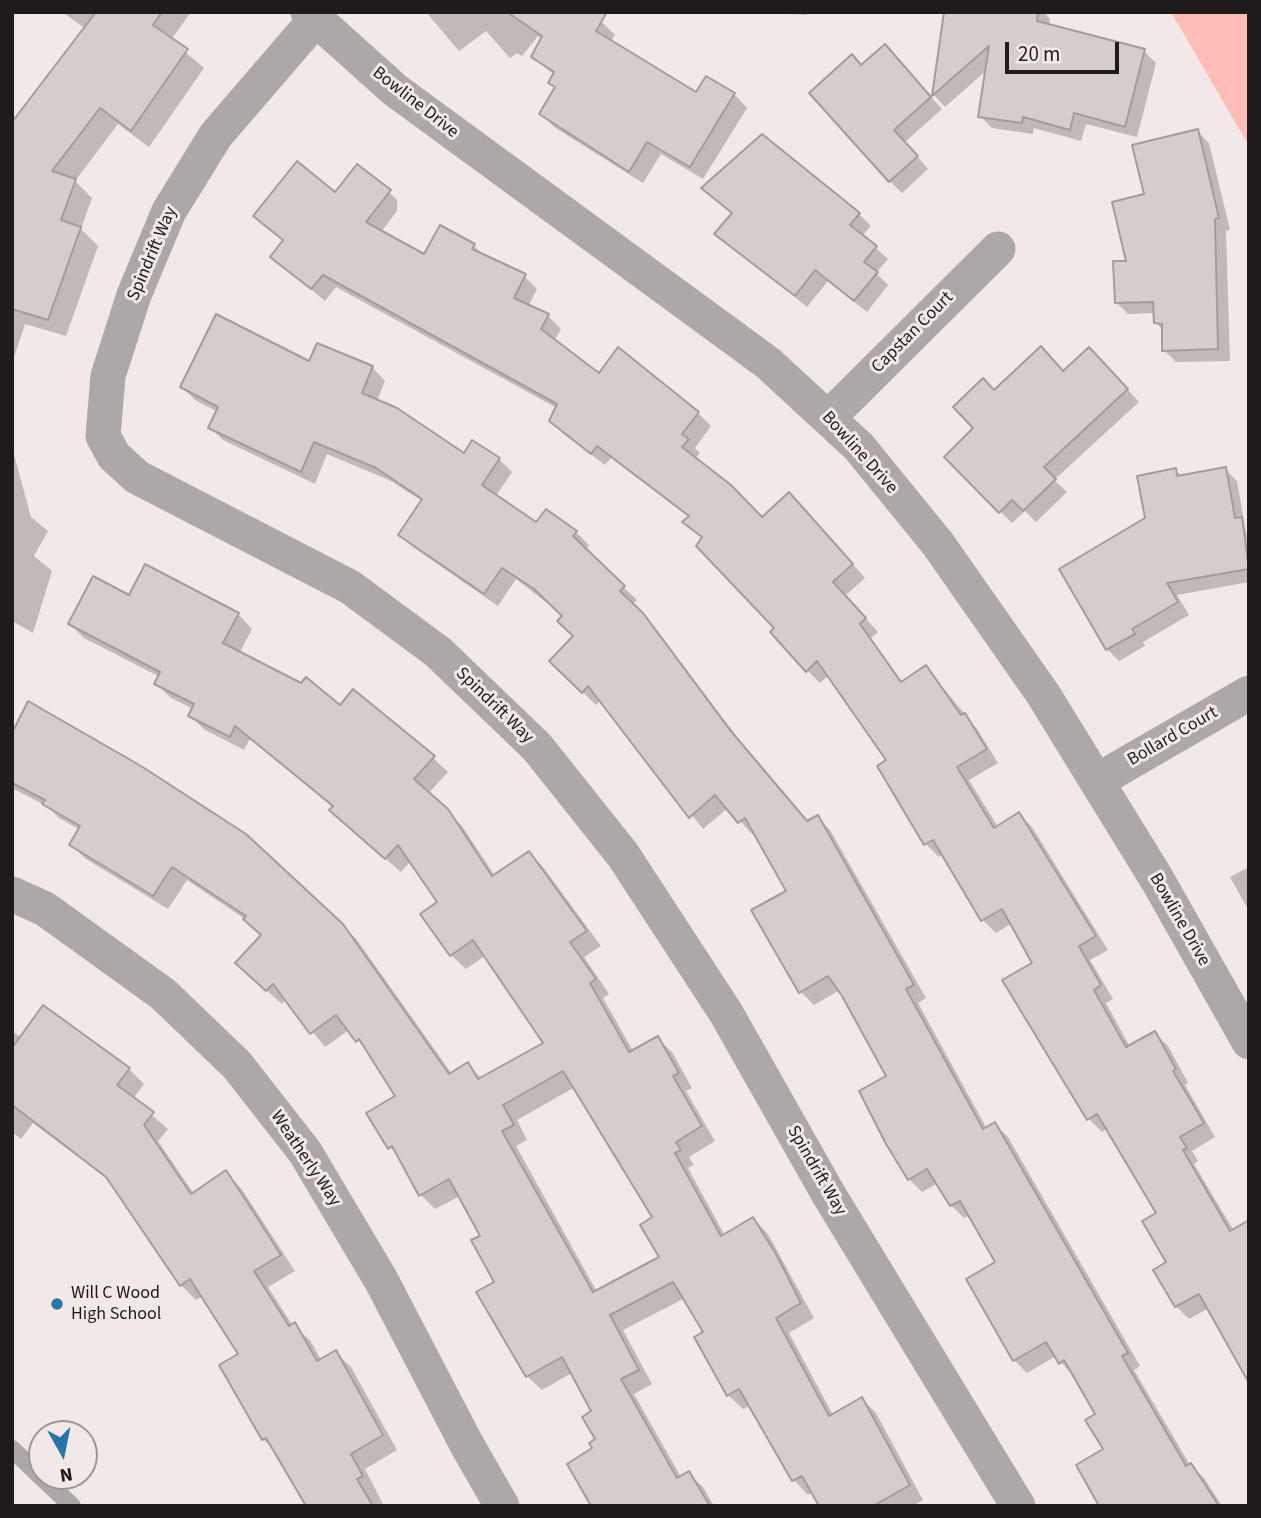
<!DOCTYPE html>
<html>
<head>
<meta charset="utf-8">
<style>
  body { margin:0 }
  #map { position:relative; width:1261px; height:1518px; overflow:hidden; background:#f1e8e7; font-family:"Source Sans 3",sans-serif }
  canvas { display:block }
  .frame { position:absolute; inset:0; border:14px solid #1f1b1b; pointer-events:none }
  .north { position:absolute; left:28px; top:1420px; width:70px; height:70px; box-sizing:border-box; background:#f1e8e7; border:2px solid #9d9695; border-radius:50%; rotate:171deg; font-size:19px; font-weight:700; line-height:28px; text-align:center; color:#1f1b1b }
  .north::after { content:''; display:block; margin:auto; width:24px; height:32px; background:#2775a7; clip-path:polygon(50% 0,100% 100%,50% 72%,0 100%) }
  .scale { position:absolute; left:1005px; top:42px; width:114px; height:32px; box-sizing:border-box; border:4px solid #1f1b1b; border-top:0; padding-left:9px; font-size:21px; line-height:24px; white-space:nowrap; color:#1f1b1b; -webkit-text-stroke:5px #f1e8e7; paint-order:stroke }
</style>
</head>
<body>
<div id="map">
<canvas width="1261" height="1518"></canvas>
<div class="frame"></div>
<div class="north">N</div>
<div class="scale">20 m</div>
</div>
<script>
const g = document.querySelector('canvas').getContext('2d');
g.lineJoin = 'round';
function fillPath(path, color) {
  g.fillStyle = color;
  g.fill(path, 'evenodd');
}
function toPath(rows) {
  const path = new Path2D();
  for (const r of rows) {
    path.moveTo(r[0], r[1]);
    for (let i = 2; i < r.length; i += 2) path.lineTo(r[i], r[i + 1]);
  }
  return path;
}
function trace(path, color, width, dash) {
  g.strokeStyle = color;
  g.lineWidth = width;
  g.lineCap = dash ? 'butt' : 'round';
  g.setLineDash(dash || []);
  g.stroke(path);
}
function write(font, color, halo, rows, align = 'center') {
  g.font = font + ' "Source Sans 3",sans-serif';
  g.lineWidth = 6;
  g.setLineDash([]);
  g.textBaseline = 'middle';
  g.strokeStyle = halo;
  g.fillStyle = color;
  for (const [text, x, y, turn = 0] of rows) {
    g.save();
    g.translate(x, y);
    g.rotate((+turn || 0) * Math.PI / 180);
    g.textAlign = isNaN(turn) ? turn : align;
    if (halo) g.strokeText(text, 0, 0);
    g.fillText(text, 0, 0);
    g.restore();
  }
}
const green = toPath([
  [1171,12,1249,12,1249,146]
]);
const shadow = toPath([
  [62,12,191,12,171,40,204,68,149,147,118,124,75,181,92,198,81,229,98,246,66,336,25,324,12,363,12,125,86,29],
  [426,12,563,12,601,21,615,35,610,42,697,94,734,94,747,108,703,179,661,154,643,183,554,127,541,113,556,88,554,75,533,57,543,39,538,36,522,56,517,53,510,58,486,31,459,51],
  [759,12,807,12,807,15],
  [946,12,1044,12,1050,19,1049,26,1144,51,1156,63,1137,137,1086,124,1081,141,1034,128,1033,134,992,128,980,116,987,70,945,107,934,95],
  [896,58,942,109,905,142,928,169,902,193,890,181,862,67],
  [1197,131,1209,143,1230,230,1226,231,1230,361,1176,362,1164,350,1164,331,1156,323,1155,313,1128,314,1116,302,1146,196],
  [384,187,397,200,397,211,381,232,425,256,474,246,484,256,524,276,537,289,528,307,548,316,561,329,554,341,599,375,698,413,711,426,695,448,700,453,695,459,763,520,802,507,865,578,845,596,878,632,871,638,903,683,926,667,977,729,998,763,969,780,998,827,1019,814,1032,827,1108,950,1090,960,1113,999,1106,1003,1130,1047,1155,1033,1168,1046,1188,1083,1185,1085,1215,1137,1192,1151,1198,1161,1194,1164,1234,1231,1209,1308,1189,1319,1176,1306,1158,1214,1108,1128,1102,1132,1089,1119,1035,964,1012,923,996,933,983,920,943,854,939,857,926,844,888,761,829,675,820,683,807,670,703,539,685,522,689,517,611,458,605,465,564,434,551,421,557,408,336,287,325,301,272,257,284,241,255,216,336,194],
  [703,188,859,214,871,226,862,236,888,259,876,273,888,285,867,312,828,281,807,307,717,234,733,214],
  [1101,361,1139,402,1054,480,1067,492,1036,522,1025,511,1012,523,946,457,976,428,994,392],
  [310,364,372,367,385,381,377,401,464,455,473,442,499,459,512,472,496,496,536,525,576,532,589,545,585,550,637,600,632,605,656,629,743,745,808,822,817,817,830,830,926,998,918,1003,987,1129,995,1124,1008,1137,1140,1366,1134,1370,1190,1465,1204,1478,1222,1506,1101,1506,1105,1450,1098,1415,1073,1376,1056,1356,1027,1373,1014,1360,997,1263,970,1215,964,1218,951,1205,938,1183,922,1192,909,1179,889,1077,840,990,814,1005,801,992,754,911,788,892,755,833,753,835,728,808,703,829,601,700,596,705,551,661,575,637,564,616,516,579,498,606,413,547,400,534,422,501,391,481,327,454,315,484,223,440,210,427,218,412,195,400,182,387],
  [12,447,31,517,48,531,34,556,52,571,33,633,12,621],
  [1225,469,1237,481,1249,548,1249,582,1177,595,1189,615,1143,642,1145,646,1119,661,1107,649,1061,570,1147,519,1175,470,1183,477],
  [130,597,238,614,252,629,239,654,340,707,354,691,402,729,448,772,428,794,462,826,495,876,529,853,543,867,601,946,584,957,609,994,603,998,633,1051,657,1038,672,1052,692,1088,686,1091,715,1141,689,1157,694,1165,688,1168,725,1236,753,1219,768,1234,814,1318,789,1333,833,1415,862,1399,876,1413,923,1500,913,1506,821,1506,813,1492,808,1495,794,1480,751,1405,743,1409,728,1395,706,1333,685,1298,623,1330,652,1384,634,1394,681,1477,688,1473,703,1487,714,1506,593,1506,597,1440,594,1412,572,1373,542,1390,527,1376,482,1236,460,1196,435,1209,421,1195,402,1160,390,1147,397,1097,371,1054,349,1030,325,1047,286,999,282,1004,252,977,262,936,245,919,187,880,168,909,86,859,71,845,80,830,59,818,48,807,12,788,12,736,342,925,357,940,452,1074,467,1064,482,1079,546,1044,486,955,466,969,451,955,440,902,411,861,401,872,346,824,334,808,250,739,244,750,205,730,190,716,193,709,171,698,156,684,160,677,84,638,70,624],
  [575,1087,654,1218,661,1258,597,1292,516,1146,527,1140,517,1120],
  [1249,867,1249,911,1230,877],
  [44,1008,129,1069,144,1084,133,1099,168,1129,158,1141,194,1194,226,1173,241,1188,295,1271,268,1287,293,1326,310,1340,321,1360,335,1352,351,1367,397,1450,365,1469,384,1506,308,1506,276,1452,263,1439,240,1355,203,1296,196,1300,181,1285,113,1183,33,1123,21,1139,12,1132,12,1031,22,1038]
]);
const building = toPath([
  [96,12,162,12,153,25,188,49,131,131,100,108,52,171,76,179,61,220,81,227,48,320,12,309,12,122,96,12],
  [507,12,607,12,596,31,696,92,706,76,735,93,690,167,647,142,629,172,539,114,555,87,548,83,554,72,531,57,542,36,507,12],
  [944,12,1038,12,1037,21,1145,49,1125,127,1074,113,1070,130,1023,117,1022,123,978,117,989,46,932,96,944,12],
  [885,44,931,97,894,130,918,156,889,182,809,93,852,54,861,65,885,44],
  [1198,129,1219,218,1215,219,1218,349,1162,351,1162,324,1154,323,1153,302,1115,303,1113,261,1126,261,1112,202,1144,194,1132,145,1198,129],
  [762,134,860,213,850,225,877,246,864,262,878,272,854,301,815,270,795,296,714,234,732,213,701,188,762,134],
  [297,161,335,192,357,164,391,190,366,222,424,254,440,225,475,244,472,249,526,274,514,298,549,314,541,329,599,373,618,347,699,412,682,434,689,439,682,447,731,485,762,517,789,492,853,564,833,582,866,618,860,624,901,682,926,665,961,715,965,713,987,749,957,767,994,828,1019,812,1096,936,1079,946,1101,985,1094,990,1126,1047,1155,1031,1176,1069,1173,1071,1204,1123,1180,1137,1187,1148,1183,1150,1230,1231,1249,1220,1249,1383,1199,1294,1175,1307,1153,1270,1166,1262,1142,1221,1156,1213,1097,1114,1087,1120,1002,980,1032,963,1002,909,981,921,933,840,924,845,877,766,886,760,817,661,806,672,770,632,774,628,696,546,702,537,682,522,689,516,597,446,591,454,549,421,557,404,323,275,311,289,270,257,283,240,253,216,297,161],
  [216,314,309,361,317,343,373,366,362,393,397,408,464,453,472,440,500,458,482,485,536,522,546,509,577,531,573,536,625,586,620,591,643,613,730,730,807,821,818,815,914,985,906,989,983,1129,995,1122,1128,1353,1122,1356,1186,1466,1191,1463,1219,1506,1099,1506,1076,1465,1103,1449,1085,1420,1095,1414,1064,1360,1059,1364,1046,1342,1013,1361,966,1279,995,1262,960,1201,950,1206,927,1169,908,1180,886,1144,859,1091,886,1076,842,996,828,976,799,993,751,910,786,891,745,818,738,823,715,795,689,818,588,686,582,693,549,661,573,636,557,621,562,616,534,589,502,568,484,594,398,535,422,499,376,468,314,442,301,472,208,428,218,407,180,387,216,314],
  [1041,346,1063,371,1089,347,1128,389,1044,467,1056,479,1023,511,1012,500,999,513,944,457,973,428,953,407,983,378,994,390,1041,346],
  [1226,467,1235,518,1242,517,1249,569,1167,583,1178,602,1132,629,1135,634,1106,650,1059,569,1145,518,1137,476,1176,468,1177,476,1226,467],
  [145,564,239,613,223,643,301,683,306,677,340,705,353,689,435,756,414,779,448,809,492,876,529,851,587,931,570,942,596,979,590,983,629,1052,658,1036,679,1073,673,1076,702,1126,676,1142,681,1150,675,1153,721,1236,753,1217,776,1254,801,1303,776,1318,829,1416,862,1397,910,1485,873,1506,819,1506,802,1476,792,1481,739,1389,727,1396,694,1337,703,1332,673,1282,610,1315,639,1370,621,1379,677,1478,689,1471,710,1506,591,1506,567,1464,592,1448,589,1443,595,1439,582,1417,591,1411,562,1357,526,1377,476,1292,494,1282,471,1240,480,1236,449,1179,419,1196,392,1146,388,1149,366,1113,395,1096,359,1039,356,1042,336,1015,310,1034,273,984,266,991,235,963,261,935,243,919,246,916,172,867,153,896,69,845,80,826,42,804,45,800,12,783,12,733,28,701,141,766,246,834,343,924,449,1074,468,1062,478,1079,543,1043,473,940,450,956,420,914,437,902,398,845,385,859,329,810,333,806,235,726,230,737,188,716,194,704,154,684,160,672,68,624,93,576,129,595,145,564],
  [563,1071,652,1217,640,1225,659,1257,593,1292,502,1131,514,1125,503,1105,563,1071],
  [43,1005,130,1068,117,1085,154,1112,144,1125,191,1194,226,1170,249,1205,281,1255,254,1271,289,1326,295,1322,317,1361,336,1350,383,1435,351,1454,363,1476,357,1479,373,1506,306,1506,266,1438,262,1440,219,1365,238,1354,190,1279,180,1286,106,1177,12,1105,12,1048,43,1005]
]);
const service = toPath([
  [12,1449,72,1506]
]);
const minor = toPath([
  [308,12,395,90,768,363,859,447,938,544,1043,694,1158,881,1249,1042],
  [315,20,216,135,169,211,134,295,108,376,103,436,114,456,137,477,350,587,438,652,537,747,623,855,726,1013,829,1195,1018,1506],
  [829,417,998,249],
  [1097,781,1249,693],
  [12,894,45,909,163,994,237,1065,305,1152,381,1280,467,1445,502,1506]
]);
const markers = [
  [57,1304,7,"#2775a7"]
];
const streetNames = [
  ["Bowline Drive",415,103,38],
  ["Spindrift Way",153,254,-67],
  ["Capstan Court",913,333,-45],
  ["Bowline Drive",859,453,48],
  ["Spindrift Way",494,706,44],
  ["Bollard Court",1173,737,-30],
  ["Bowline Drive",1179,920,60],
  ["Weatherly Way",305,1159,56],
  ["Spindrift Way",816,1171,60]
];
const poiNames = [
  ["Will C Wood",71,1294],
  ["High School",71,1315]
];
fillPath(green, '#febdb6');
fillPath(shadow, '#0003');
fillPath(building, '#d5cdcc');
trace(building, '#a49c9b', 2);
trace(service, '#aba8a7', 18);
trace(minor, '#aba8a7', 35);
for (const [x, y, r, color] of markers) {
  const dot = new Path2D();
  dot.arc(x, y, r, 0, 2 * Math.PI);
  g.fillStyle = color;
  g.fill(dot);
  trace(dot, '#f1e8e7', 2.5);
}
write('18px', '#1f1b1b', '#f1e8e7', streetNames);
write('18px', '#1f1b1b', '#f1e8e7', poiNames, 'left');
</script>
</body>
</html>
